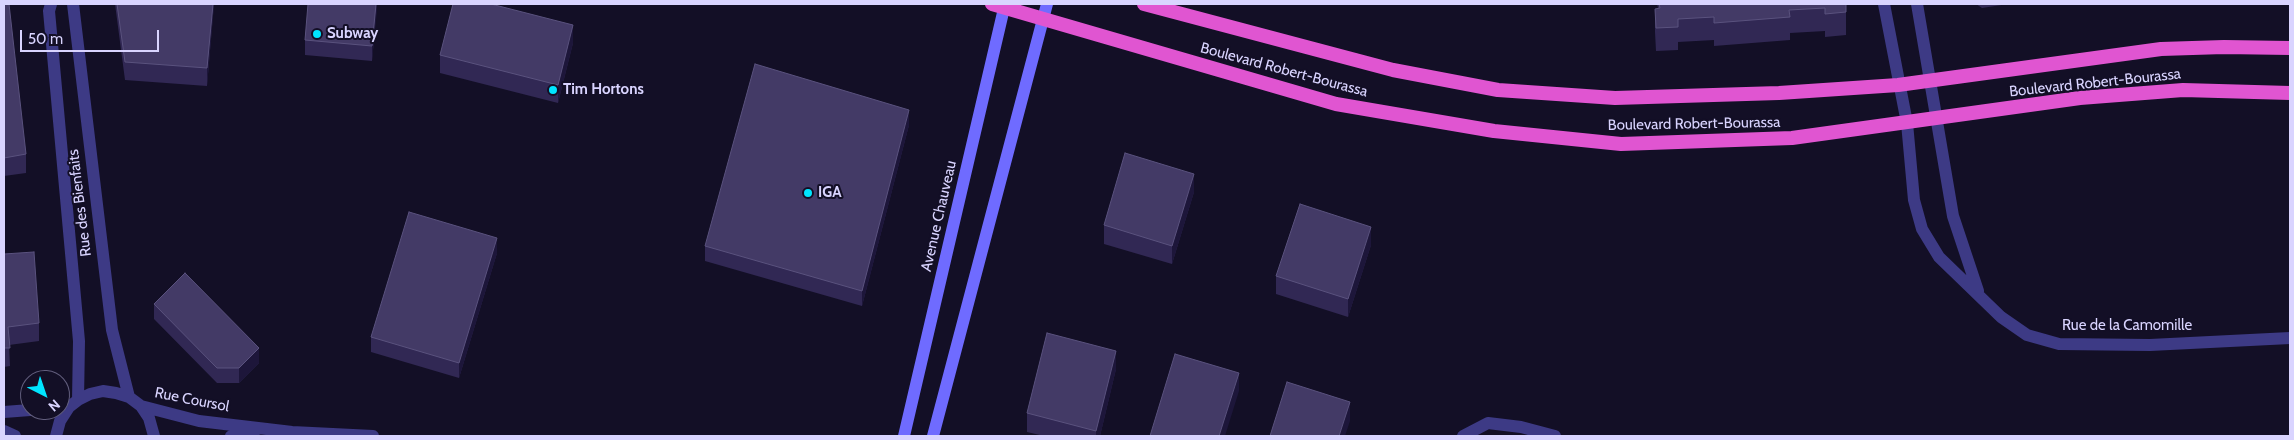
<!DOCTYPE html>
<html>
<head>
<meta charset="utf-8">
<style>
  body { margin:0 }
  #map { position:relative; width:2294px; height:440px; overflow:hidden; background:#130f26; font-family:Cabin,sans-serif }
  canvas { display:block }
  .frame { position:absolute; inset:0; border:5px solid #d9d4ff; pointer-events:none }
  .north { position:absolute; left:20px; top:370px; width:50px; height:50px; box-sizing:border-box; background:#130f26; border:1px solid #625e7d; border-radius:50%; rotate:139deg; font-size:14px; font-weight:700; line-height:20px; text-align:center; color:#d9d4ff }
  .north::after { content:''; display:block; margin:auto; width:18px; height:22px; background:#00e5ff; clip-path:polygon(50% 0,100% 100%,50% 72%,0 100%) }
  .scale { position:absolute; left:20px; top:30px; width:139px; height:22px; box-sizing:border-box; border:2px solid #d9d4ff; border-top:0; padding-left:6px; font-size:15px; line-height:18px; white-space:nowrap; color:#d9d4ff; -webkit-text-stroke:4px #130f26; paint-order:stroke }
</style>
</head>
<body>
<div id="map">
<canvas width="2294" height="440"></canvas>
<div class="frame"></div>
<div class="north">N</div>
<div class="scale">50 m</div>
</div>
<script>
const g = document.querySelector('canvas').getContext('2d');
g.lineJoin = 'round';
function toPath(rows) {
  const path = new Path2D();
  for (const r of rows) {
    path.moveTo(r[0], r[1]);
    for (let i = 2; i < r.length; i += 2) path.lineTo(r[i], r[i + 1]);
  }
  return path;
}
function trace(path, color, width, dash) {
  g.strokeStyle = color;
  g.lineWidth = width;
  g.lineCap = dash ? 'butt' : 'round';
  g.setLineDash(dash || []);
  g.stroke(path);
}
function fillPath(path, color) {
  g.fillStyle = color;
  g.fill(path, 'evenodd');
}
function write(font, color, halo, rows, align = 'center') {
  g.font = font + ' Cabin,sans-serif';
  g.lineWidth = 4;
  g.setLineDash([]);
  g.textBaseline = 'middle';
  g.strokeStyle = halo;
  g.fillStyle = color;
  for (const [text, x, y, turn = 0] of rows) {
    g.save();
    g.translate(x, y);
    g.rotate((+turn || 0) * Math.PI / 180);
    g.textAlign = isNaN(turn) ? turn : align;
    if (halo) g.strokeText(text, 0, 0);
    g.fillText(text, 0, 0);
    g.restore();
  }
}
const minor = toPath([
  [51,4,49,11,79,341,78,400],
  [73,4,112,330,129,397],
  [1884,4,1907,123,1914,200,1922,229,1939,257,2001,317,2027,335,2059,344,2150,345,2290,338],
  [1917,4,1953,216,1978,291],
  [141,406,199,421,292,432,373,436],
  [4,412,30,410],
  [4,431,15,436],
  [56,436,60,421,69,407,78,400,90,394,103,391,116,393,129,397,141,406,149,418,154,436],
  [231,436,255,431],
  [1463,436,1488,423,1521,427,1555,436]
]);
const secondary = toPath([
  [904,436,1005,4],
  [933,436,1047,4]
]);
const trunk = toPath([
  [992,4,1336,104,1494,131,1621,144,1792,138,2080,98,2183,90,2290,93],
  [1144,4,1393,70,1498,90,1615,98,1779,93,1898,85,2161,49,2224,47,2290,48]
]);
const wall = toPath([
  [4,4,26,154,26,173,4,176],
  [115,4,214,4,207,86,125,80],
  [377,4,372,61,305,55,305,40],
  [1657,4,1846,4,1846,35,1825,37,1825,31,1790,33,1790,40,1714,46,1714,40,1678,42,1678,50,1656,51,1655,32,1655,9,1658,8],
  [1976,4,2008,4,1982,8],
  [573,43,558,103,440,73,440,55],
  [909,125,862,306,705,261,705,246],
  [1194,192,1172,264,1104,244,1104,225],
  [1371,245,1348,317,1276,294,1276,276],
  [497,253,459,378,371,352,371,337],
  [4,254,39,323,39,341,9,345,10,366,4,367],
  [154,304,259,363,239,383,217,383,154,319],
  [1116,369,1100,436,1044,436,1027,432,1027,413]
]);
const shadedWall = toPath([
  [213,4,214,4,207,86,207,68],
  [376,4,377,4,377,11,372,61,372,46],
  [573,25,573,43,558,103,558,85],
  [909,110,909,125,862,306,862,291],
  [1194,174,1194,192,1172,264,1172,246],
  [1371,227,1371,245,1348,317,1348,299],
  [497,238,497,253,459,378,459,363],
  [259,348,259,363,239,383,239,368],
  [1116,351,1116,369,1100,436,1096,436,1096,431],
  [1239,373,1239,391,1225,436,1219,436],
  [1350,402,1350,421,1345,436,1339,436]
]);
const building = toPath([
  [4,4,9,4,26,154,4,158,4,4],
  [117,4,213,4,207,68,125,62,117,4],
  [308,4,376,4,372,46,305,40,308,4],
  [453,4,491,4,573,25,558,85,440,55,453,4],
  [1659,4,1846,4,1846,12,1825,14,1825,8,1789,10,1790,17,1714,23,1714,17,1678,19,1678,27,1656,28,1655,9,1660,8,1659,4],
  [755,64,909,110,862,291,705,246,755,64],
  [1125,153,1194,174,1172,246,1104,225,1125,153],
  [1300,204,1371,227,1348,299,1276,276,1300,204],
  [409,212,497,238,459,363,371,337,409,212],
  [34,252,39,323,8,327,10,348,4,348,4,254,34,252],
  [185,273,259,348,239,368,217,368,154,304,185,273],
  [1047,333,1116,351,1096,431,1027,413,1047,333],
  [1175,354,1239,373,1219,436,1150,436,1175,354],
  [1287,382,1350,402,1339,436,1270,436,1287,382]
]);
const markers = [
  [317,34,5,"#00e5ff"],
  [553,90,5,"#00e5ff"],
  [808,193,5,"#00e5ff"]
];
const poiNames = [
  ["Subway",327,34],
  ["Tim Hortons",563,90],
  ["IGA",818,193]
];
const streetNames = [
  ["Boulevard Robert-Bourassa",1284,70,15],
  ["Boulevard Robert-Bourassa",2095,83,-6],
  ["Boulevard Robert-Bourassa",1694,124,-1],
  ["Rue des Bienfaits",80,203,-97],
  ["Avenue Chauveau",939,216,-77],
  ["Rue de la Camomille",2127,326],
  ["Rue Coursol",192,400,11]
];
trace(minor, '#3d3a85', 12);
trace(secondary, '#6f6bff', 12);
trace(trunk, '#e055d1', 14);
fillPath(wall, '#312854');
fillPath(shadedWall, '#1d163a');
fillPath(building, '#433a66');
trace(building, '#5a527e', 1);
for (const [x, y, r, color] of markers) {
  const dot = new Path2D();
  dot.arc(x, y, r, 0, 2 * Math.PI);
  g.fillStyle = color;
  g.fill(dot);
  trace(dot, '#130f26', 2);
}
write('bold 15px', '#d9d4ff', '#130f26', poiNames, 'left');
write('15px', '#d9d4ff', '#130f26', streetNames);
</script>
</body>
</html>
